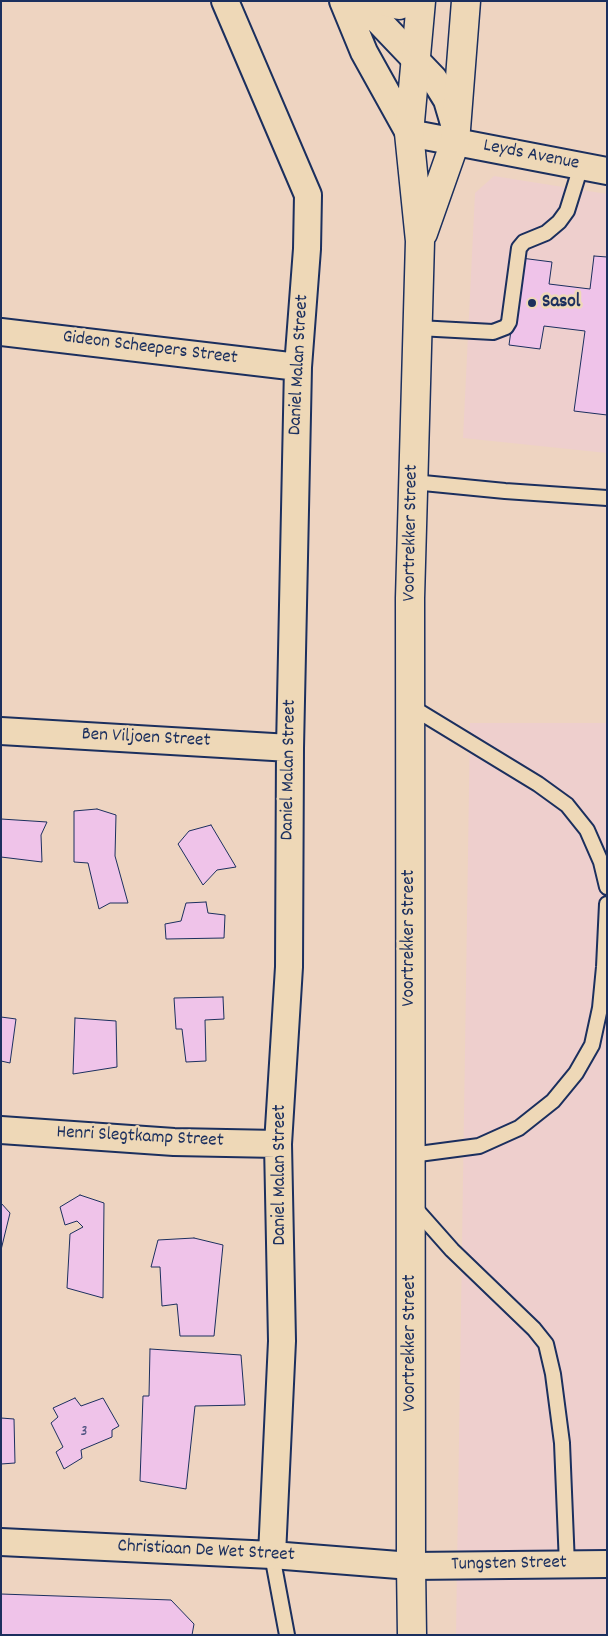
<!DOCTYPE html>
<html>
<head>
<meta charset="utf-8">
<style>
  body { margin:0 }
  #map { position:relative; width:608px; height:1636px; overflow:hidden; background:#eed4c1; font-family:Dekko,sans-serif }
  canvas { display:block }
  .frame { position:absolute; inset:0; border:2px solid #1b2f5e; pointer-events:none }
</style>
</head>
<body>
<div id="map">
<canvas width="608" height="1636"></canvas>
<div class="frame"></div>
</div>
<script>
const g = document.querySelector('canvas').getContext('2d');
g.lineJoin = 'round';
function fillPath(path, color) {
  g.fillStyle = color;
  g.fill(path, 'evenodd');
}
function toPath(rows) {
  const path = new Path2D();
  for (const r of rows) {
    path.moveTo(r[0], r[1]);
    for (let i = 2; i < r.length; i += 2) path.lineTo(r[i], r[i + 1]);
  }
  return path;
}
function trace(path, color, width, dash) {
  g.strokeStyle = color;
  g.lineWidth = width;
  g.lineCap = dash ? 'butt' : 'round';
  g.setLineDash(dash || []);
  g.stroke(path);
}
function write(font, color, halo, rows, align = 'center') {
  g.font = font + ' Dekko,sans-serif';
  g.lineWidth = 5;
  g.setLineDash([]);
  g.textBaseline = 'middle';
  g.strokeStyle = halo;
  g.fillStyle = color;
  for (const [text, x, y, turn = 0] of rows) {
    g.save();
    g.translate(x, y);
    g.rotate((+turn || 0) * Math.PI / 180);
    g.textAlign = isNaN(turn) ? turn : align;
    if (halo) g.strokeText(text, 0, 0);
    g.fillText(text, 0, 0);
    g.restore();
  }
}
const built = toPath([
  [494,176,607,194,607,453,463,438,475,193],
  [470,723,607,723,607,1635,456,1635]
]);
const building = toPath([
  [594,256,607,257,607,415,574,411,585,331,544,326,540,349,509,345,521,258,552,262,549,284,590,289,594,256],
  [97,809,116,815,115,856,128,903,110,903,99,909,88,863,74,862,74,811,97,809],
  [1,819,47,822,41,835,42,862,1,857,1,819],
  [211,825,236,867,217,870,203,885,178,844,189,831,211,825],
  [206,902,208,913,225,915,224,938,166,939,165,924,181,921,186,903,206,902],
  [223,997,224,1019,205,1020,206,1061,186,1062,182,1029,176,1029,174,998,223,997],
  [1,1017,16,1019,10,1063,1,1061,1,1017],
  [75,1018,116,1021,117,1067,73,1074,75,1018],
  [80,1195,104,1203,103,1298,67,1288,70,1234,83,1227,77,1221,65,1225,60,1207,80,1195],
  [1,1203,10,1213,1,1250,1,1203],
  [194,1238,223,1245,214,1336,180,1336,177,1304,162,1306,160,1267,151,1267,158,1240,194,1238],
  [150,1349,241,1355,245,1405,195,1406,186,1489,140,1481,143,1396,149,1396,150,1349],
  [75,1398,81,1406,103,1398,119,1426,112,1430,112,1437,81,1450,82,1458,64,1469,56,1452,63,1447,51,1423,58,1417,53,1408,75,1398],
  [1,1418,14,1419,15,1463,1,1464,1,1418],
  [1,1594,171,1600,194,1624,192,1635,1,1635,1,1594]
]);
const service = toPath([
  [418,328,493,332,506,327,509,322,519,248,524,242,546,233,559,222,567,211,581,166],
  [413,482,505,491,607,498],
  [410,706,538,784,567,805,587,830,601,862,607,887],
  [411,1155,479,1146,519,1128,553,1101,576,1073,592,1045,600,1008,604,967,607,904],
  [413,1206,452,1250,534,1329,546,1344,553,1374,562,1443,567,1565],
  [272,1555,287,1635]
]);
const minor = toPath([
  [225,1,308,195,307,249,298,367,290,748,289,967,278,1144,282,1341,272,1555],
  [343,1,364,52,409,133,607,171],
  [362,1,369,11,434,79,447,100,455,127],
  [1,332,298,367],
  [1,731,290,748],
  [1,1130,174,1142,278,1144],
  [1,1542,272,1555,411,1566,607,1564]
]);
const secondary = toPath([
  [383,1,399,5,408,1],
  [423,233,455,142,466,1],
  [412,1635,411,1566,410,598,420,241,409,133,421,1]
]);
const markers = [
  [532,303,5,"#1b2f5e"]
];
const numberNames = [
  ["3",84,1433]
];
const streetNames = [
  ["Leyds Avenue",531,156,11],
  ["Gideon Scheepers Street",150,349,7],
  ["Daniel Malan Street",300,365,-87],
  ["Voortrekker Street",412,533,-89],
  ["Ben Viljoen Street",146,739,3],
  ["Daniel Malan Street",290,770,-89],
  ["Voortrekker Street",410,938,-90],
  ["Henri Slegtkamp Street",140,1138,3],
  ["Daniel Malan Street",281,1175,-90],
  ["Voortrekker Street",411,1343,-90],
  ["Christiaan De Wet Street",206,1552,3],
  ["Tungsten Street",509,1565,-1]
];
const poiNames = [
  ["Sasol",542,303]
];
fillPath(built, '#eecfcd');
fillPath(building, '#efc3e9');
trace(building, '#1b2f5e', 1);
trace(service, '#1b2f5e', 18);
trace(minor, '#1b2f5e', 30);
trace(secondary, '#1b2f5e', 31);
trace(service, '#eed8b7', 14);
trace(minor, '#eed8b7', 26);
trace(secondary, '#eed8b7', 28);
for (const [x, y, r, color] of markers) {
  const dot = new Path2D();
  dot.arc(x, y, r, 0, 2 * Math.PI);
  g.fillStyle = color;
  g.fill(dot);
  trace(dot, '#eed8b7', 2);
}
write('16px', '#505481', null, numberNames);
write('19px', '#1b2f5e', '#eed8b7', streetNames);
write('bold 19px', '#1b2f5e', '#eed8b7', poiNames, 'left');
</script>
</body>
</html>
